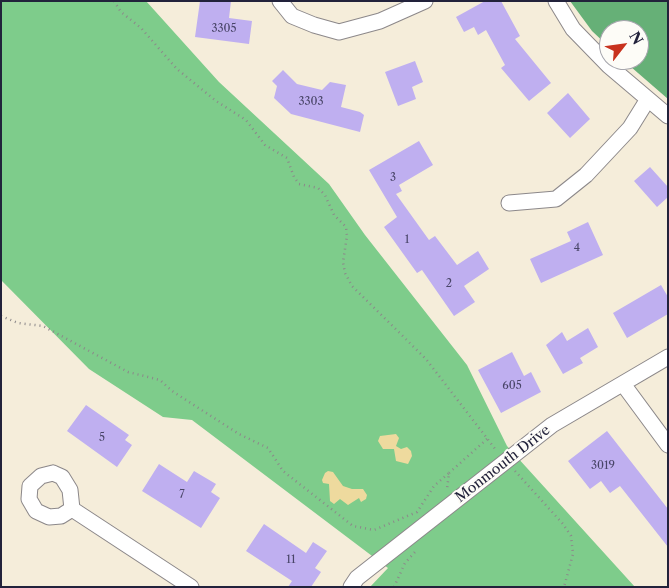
<!DOCTYPE html>
<html>
<head>
<meta charset="utf-8">
<style>
  body { margin:0 }
  #map { position:relative; width:669px; height:588px; overflow:hidden; background:#f5edda; font-family:"Libre Caslon Text",serif }
  canvas { display:block }
  .frame { position:absolute; inset:0; border:2px solid #22223b; pointer-events:none }
  .north { position:absolute; left:599px; top:20px; width:50px; height:50px; box-sizing:border-box; background:#fdfcf7; border:1px solid #a5a5ac; border-radius:50%; rotate:60deg; font-size:14px; font-weight:700; line-height:20px; text-align:center; color:#22223b }
  .north::after { content:''; display:block; margin:auto; width:18px; height:22px; background:#c8321e; clip-path:polygon(50% 0,100% 100%,50% 72%,0 100%) }
</style>
</head>
<body>
<div id="map">
<canvas width="669" height="588"></canvas>
<div class="frame"></div>
<div class="north">N</div>
</div>
<script>
const g = document.querySelector('canvas').getContext('2d');
g.lineJoin = 'round';
function fillPath(path, color) {
  g.fillStyle = color;
  g.fill(path, 'evenodd');
}
function toPath(rows) {
  const path = new Path2D();
  for (const r of rows) {
    path.moveTo(r[0], r[1]);
    for (let i = 2; i < r.length; i += 2) path.lineTo(r[i], r[i + 1]);
  }
  return path;
}
function trace(path, color, width, dash) {
  g.strokeStyle = color;
  g.lineWidth = width;
  g.lineCap = dash ? 'butt' : 'round';
  g.setLineDash(dash || []);
  g.stroke(path);
}
function write(font, color, halo, rows, align = 'center') {
  g.font = font + ' "Libre Caslon Text",serif';
  g.lineWidth = 4;
  g.setLineDash([]);
  g.textBaseline = 'middle';
  g.strokeStyle = halo;
  g.fillStyle = color;
  for (const [text, x, y, turn = 0] of rows) {
    g.save();
    g.translate(x, y);
    g.rotate((+turn || 0) * Math.PI / 180);
    g.textAlign = isNaN(turn) ? turn : align;
    if (halo) g.strokeText(text, 0, 0);
    g.fillText(text, 0, 0);
    g.restore();
  }
}
const green = toPath([
  [1,1,146,1,219,82,329,184,365,235,467,365,507,446,635,587,370,587,388,568,192,420,163,417,89,369,1,280]
]);
const forest = toPath([
  [570,1,668,1,668,99,623,60,639,60,639,30,609,30,609,47,592,31]
]);
const sand = toPath([
  [396,434,399,438,396,446,401,449,407,447,411,451,412,456,408,464,396,461,394,449,383,449,378,441,380,436],
  [328,471,333,472,343,486,352,489,363,489,367,495,366,499,361,502,359,498,348,505,340,499,334,504,330,501,329,484,323,483,322,480,325,473]
]);
const building = toPath([
  [200,1,231,1,229,18,252,21,249,44,195,37],
  [485,1,501,1,520,36,515,39,551,83,529,101,501,68,505,65,486,30,478,35,474,27,464,32,456,17],
  [415,61,423,82,412,87,416,99,398,106,385,72],
  [283,70,297,84,322,90,330,82,346,85,341,107,360,112,364,115,360,132,291,114,274,98,277,86,272,81],
  [568,93,590,119,570,138,547,113],
  [419,141,433,165,399,185,402,191,396,194,429,240,435,236,457,265,478,251,489,269,464,286,475,302,454,316,422,270,417,273,384,227,397,217,369,170],
  [650,167,668,187,668,197,657,207,634,181],
  [588,222,603,255,541,283,530,259,571,241,567,232],
  [661,285,668,297,668,314,627,338,613,313],
  [588,328,598,347,580,358,583,363,563,374,546,345,562,332,567,341],
  [512,352,524,376,531,372,541,392,501,413,478,370],
  [86,405,129,435,125,440,132,445,117,467,67,431],
  [607,431,668,509,668,547,620,486,610,493,601,481,590,489,568,461],
  [159,464,187,482,194,471,216,484,211,492,220,498,201,528,142,491],
  [264,524,306,553,313,542,327,551,315,568,321,572,311,587,288,587,292,581,246,551]
]);
const path = toPath([
  [114,1,121,12,141,28,177,69,216,101,246,120,265,145,287,158,294,177,299,184,318,188,325,195,334,215,346,227,347,236,343,262,345,273,352,286,426,359,496,450],
  [1,316,18,323,43,326,128,372,160,380,172,391,239,434,268,448,283,471,353,526,374,530,417,512,434,486,449,473,447,489],
  [515,471,563,524,571,536,573,554,564,587],
  [449,473,487,439],
  [394,587,405,563,415,552]
]);
const minor = toPath([
  [280,1,292,16,314,25,339,32,380,21,425,1],
  [556,1,573,29,609,66,668,116],
  [509,203,556,199,586,175,630,128,648,99],
  [623,384,668,445],
  [53,473,62,477,70,490,72,509,61,516,49,517,36,511,29,499,30,486,41,476,53,473],
  [72,509,191,587],
  [351,587,357,578,552,425,668,357]
]);
const numberNames = [
  ["3305",224,29],
  ["3303",311,102],
  ["3",393,178],
  ["1",407,240],
  ["4",577,248],
  ["2",449,284],
  ["605",512,386],
  ["5",102,438],
  ["3019",603,466],
  ["7",182,495],
  ["11",291,560]
];
const streetNames = [
  ["Monmouth Drive",503,464,-38]
];
fillPath(green, '#7ecc8b');
fillPath(forest, '#66b077');
fillPath(sand, '#eeda9e');
fillPath(building, '#bfaff0');
trace(minor, '#8c888a', 17);
trace(path, '#8c888a', 2.5, [1, 4]);
trace(minor, '#fff', 15);
write('11px', '#494568', null, numberNames);
write('14px', '#22223b', '#fdfcf7', streetNames);
</script>
</body>
</html>
